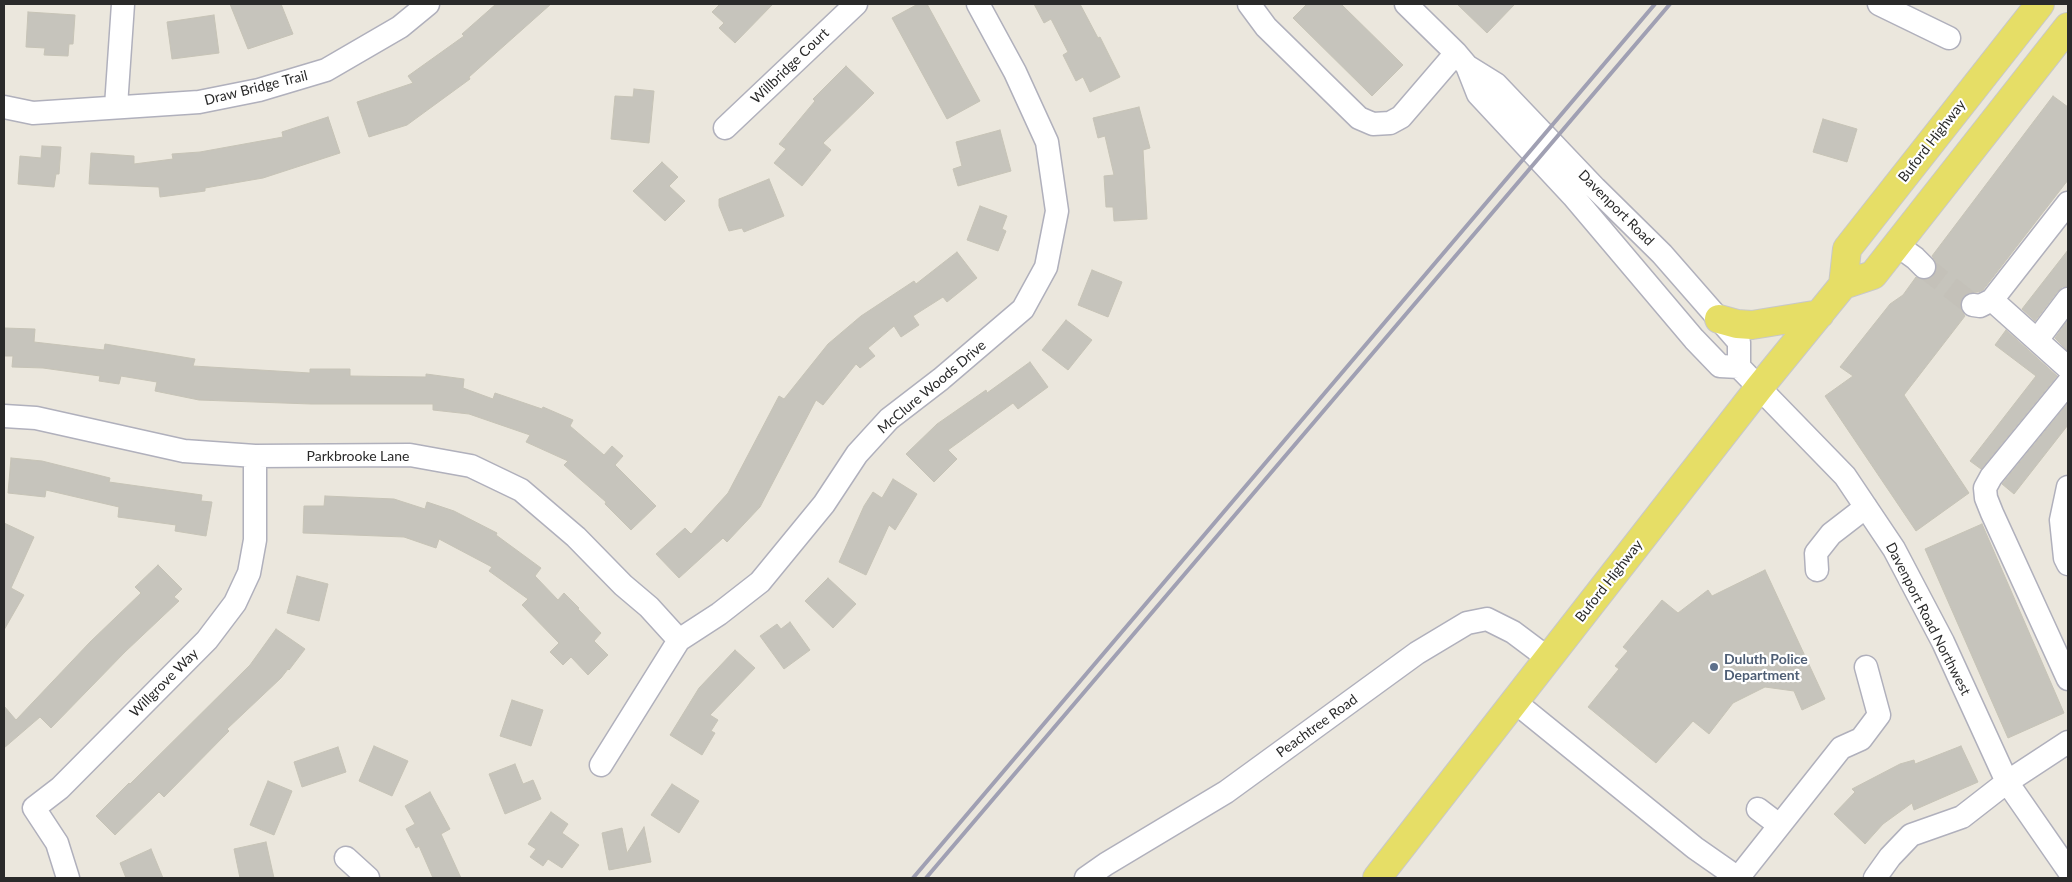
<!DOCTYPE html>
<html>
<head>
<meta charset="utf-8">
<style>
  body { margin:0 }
  #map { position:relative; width:2072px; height:882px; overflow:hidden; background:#ebe7dd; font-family:Lato,sans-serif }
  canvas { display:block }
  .frame { position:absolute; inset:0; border:5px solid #2a2a2a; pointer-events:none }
</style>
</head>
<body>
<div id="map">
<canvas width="2072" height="882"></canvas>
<div class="frame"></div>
</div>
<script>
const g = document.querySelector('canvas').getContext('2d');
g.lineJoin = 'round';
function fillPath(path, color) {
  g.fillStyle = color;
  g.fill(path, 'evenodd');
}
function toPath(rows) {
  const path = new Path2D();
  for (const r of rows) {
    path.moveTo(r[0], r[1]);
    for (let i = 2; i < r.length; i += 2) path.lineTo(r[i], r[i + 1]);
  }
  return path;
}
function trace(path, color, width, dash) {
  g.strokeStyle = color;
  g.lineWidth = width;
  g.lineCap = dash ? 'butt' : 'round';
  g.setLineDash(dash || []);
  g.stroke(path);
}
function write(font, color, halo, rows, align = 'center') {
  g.font = font + ' Lato,sans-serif';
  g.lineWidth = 4.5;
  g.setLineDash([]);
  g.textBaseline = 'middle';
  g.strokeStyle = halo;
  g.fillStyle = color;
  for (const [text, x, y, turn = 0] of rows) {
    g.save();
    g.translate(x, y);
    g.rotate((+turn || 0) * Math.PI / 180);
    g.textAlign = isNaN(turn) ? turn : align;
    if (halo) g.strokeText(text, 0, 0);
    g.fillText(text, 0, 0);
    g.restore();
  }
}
const building = toPath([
  [230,4,281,4,293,34,248,49,230,4],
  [496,4,551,4,469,77,470,79,407,125,369,137,357,102,413,83,408,76,464,36,462,34,496,4],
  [720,4,773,4,735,43,719,28,724,23,712,12,720,4],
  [918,4,927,4,980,101,947,119,892,18,918,4],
  [1034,4,1080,4,1098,38,1100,37,1120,77,1090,92,1083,77,1076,81,1063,55,1068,52,1051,19,1044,23,1034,4],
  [1307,4,1341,4,1403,65,1372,96,1293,18,1307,4],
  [1457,4,1515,4,1487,33,1457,4],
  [28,12,75,15,73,44,69,44,68,56,44,55,45,48,26,47,28,12],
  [214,15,219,53,172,59,167,22,214,15],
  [846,66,874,93,823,143,831,150,802,186,774,163,786,149,779,144,815,101,813,99,846,66],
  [634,89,654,91,649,143,611,139,615,96,633,97,634,89],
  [2053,96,2068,107,2068,180,1983,290,1978,292,1969,293,1962,297,1960,304,1961,309,1965,316,1904,395,1969,493,1916,531,1825,396,1853,376,1840,367,1890,304,1903,295,1916,277,1927,280,1934,276,1936,271,1937,264,1932,256,2053,96],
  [1139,107,1150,148,1143,150,1147,219,1114,221,1113,207,1106,207,1104,176,1114,175,1105,136,1098,138,1093,118,1139,107],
  [328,117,340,153,263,178,205,188,205,191,160,197,159,187,89,184,91,153,134,156,134,164,173,159,172,154,200,152,283,137,282,132,328,117],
  [1823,119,1857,129,1847,162,1813,152,1823,119],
  [1000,130,1011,171,958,186,953,169,962,166,956,142,1000,130],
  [42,146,61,147,59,174,56,174,54,187,18,184,20,156,41,158,42,146],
  [662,162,678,177,669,186,685,201,665,221,633,191,662,162],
  [769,179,784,216,744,232,742,228,729,231,719,206,719,199,769,179],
  [980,206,1007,216,1002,229,1006,231,998,251,967,240,980,206],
  [2068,250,2068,286,2062,287,2058,291,2035,321,2022,309,2068,250],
  [957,252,977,278,947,302,943,297,913,316,919,325,901,337,894,326,868,348,875,356,860,368,856,364,823,405,816,400,760,507,727,542,723,538,679,578,656,554,685,528,691,534,728,493,779,396,784,399,828,344,861,316,914,281,916,284,957,252],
  [1092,270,1122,282,1108,317,1078,305,1092,270],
  [1066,320,1092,340,1068,370,1042,350,1066,320],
  [2068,320,2068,351,2055,338,2068,320],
  [4,328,35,329,34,342,104,350,105,344,195,359,193,366,310,373,310,369,350,369,350,376,426,377,426,374,464,379,463,388,493,399,495,393,542,409,543,407,573,420,570,426,604,455,612,446,623,456,615,465,656,506,631,530,605,504,606,502,564,465,568,461,526,442,530,435,469,414,433,410,433,404,311,404,199,400,155,391,157,382,121,376,119,384,99,381,100,376,43,368,12,367,13,356,4,356,4,328],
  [2006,330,2057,376,1981,469,1970,461,2036,376,1995,345,2006,330],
  [1030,362,1048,387,1018,409,1013,403,948,450,957,459,934,482,906,454,937,424,986,390,987,393,1030,362],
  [2068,403,2068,425,2014,494,2002,484,2068,403],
  [11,458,42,461,110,478,109,482,202,495,201,501,212,502,206,536,175,531,176,525,118,517,119,507,46,490,45,497,8,493,11,458],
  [893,479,917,494,895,530,889,525,866,575,839,562,864,506,873,492,882,498,893,479],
  [325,496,394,499,425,509,427,502,454,511,497,533,496,535,541,568,535,576,558,600,564,593,579,608,578,609,601,633,594,641,608,655,588,675,571,657,563,665,550,652,559,643,522,605,528,599,489,571,492,567,439,539,436,548,404,537,303,533,304,506,324,506,325,496],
  [4,523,34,537,11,588,24,595,4,630,4,523],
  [1982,524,2064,713,2008,738,1925,549,1982,524],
  [158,565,182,589,174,597,179,601,125,652,51,728,40,717,4,748,4,706,16,720,90,642,141,593,135,587,158,565],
  [1765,570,1825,699,1802,710,1794,691,1765,687,1733,703,1709,734,1693,721,1656,763,1588,707,1619,669,1615,666,1628,651,1623,647,1662,600,1678,613,1708,590,1712,596,1765,570],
  [297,576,328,584,319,621,287,613,297,576],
  [828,578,856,604,833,628,805,601,828,578],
  [790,622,810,650,784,669,760,636,777,624,781,629,790,622],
  [276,629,305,649,289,670,288,669,281,678,227,729,229,731,164,797,159,792,115,835,96,816,129,783,130,784,250,665,276,629],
  [735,650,755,668,710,715,718,720,711,731,715,733,702,755,670,735,699,688,735,650],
  [512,700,543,710,531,746,500,736,512,700],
  [374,746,408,761,392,796,359,781,374,746],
  [1961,746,1978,782,1914,810,1912,803,1883,824,1865,844,1834,814,1855,792,1852,789,1900,764,1914,760,1915,764,1961,746],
  [338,747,346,772,302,787,294,762,338,747],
  [515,764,523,784,533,780,541,799,505,814,489,774,515,764],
  [268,781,292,791,274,835,250,825,268,781],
  [672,784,699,801,679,833,651,815,672,784],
  [430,792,450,829,441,834,461,878,433,878,419,846,416,848,406,829,415,824,405,806,430,792],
  [551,812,568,824,562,833,579,845,562,868,548,859,543,866,530,857,536,849,528,844,551,812],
  [644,827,651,862,609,870,602,833,622,828,627,853,644,827],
  [266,842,274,878,240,878,234,849,266,842],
  [151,849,163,878,126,878,120,863,151,849]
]);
const minorTunnel = toPath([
  [1924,267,1973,305]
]);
const minor = toPath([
  [1249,4,1266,27,1359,118,1373,124,1390,123,1401,117,1456,53],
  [1406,4,1456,53,1467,66,1478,94,1573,196,1694,339,1720,366,1739,367],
  [1879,4,1949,38],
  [1467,66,1496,84,1595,188,1662,254,1739,342,1739,367,1845,476,1894,549,1943,642,2007,782,2068,870],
  [116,106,123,4],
  [4,107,33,113,199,102,259,90,326,70,400,27,428,4],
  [725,128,856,4],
  [1897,245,1915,258,1924,267],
  [1992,300,2068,368],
  [1973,305,1980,306,1992,300,2068,203],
  [2037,340,2068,299],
  [2068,383,1991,477,1985,488,1986,498,1992,513,2068,679],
  [4,416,36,418,184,451,255,456,410,455,471,466,521,490,576,537,623,585,649,607,679,640],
  [2068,487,2061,520,2065,558,2068,564],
  [1817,570,1816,553,1831,534,1866,507],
  [1515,702,1695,848,1738,878,1841,748,1861,739,1879,715,1866,667],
  [601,765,679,640,719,614,760,582,824,504,857,454,889,419,941,379,1023,309,1046,267,1057,211,1047,142,1015,72,978,4],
  [1758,809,1779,825],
  [346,858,368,878],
  [68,878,57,843,34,808,60,788,207,640,235,603,249,573,255,540,255,456],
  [1086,878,1106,864,1226,792,1417,653,1467,623,1487,619,1513,632,1549,659],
  [1875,878,1890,857,1911,835,1962,817,2007,782,2068,742]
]);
const major = toPath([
  [1843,285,1847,249,2040,4],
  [1719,319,1737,324,1752,325,1820,314],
  [1377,878,1759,388,1843,285,1873,275,2068,27]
]);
const rail = toPath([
  [913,878,1655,4],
  [926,878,1670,4]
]);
const markers = [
  [1714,667,5,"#5c6f8a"]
];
const streetNames = [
  ["Willbridge Court",790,66,-44],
  ["Draw Bridge Trail",256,88,-14],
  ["Buford Highway",1932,141,-52],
  ["Davenport Road",1616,208,45],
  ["McClure Woods Drive",932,387,-40],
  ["Parkbrooke Lane",358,456],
  ["Buford Highway",1609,581,-52],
  ["Davenport Road Northwest",1928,619,63],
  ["Willgrove Way",164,683,-45],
  ["Peachtree Road",1317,726,-36]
];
const serviceNames = [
  ["Duluth Police",1724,659],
  ["Department",1724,675]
];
fillPath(building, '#c6c4bc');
trace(building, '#c6c3b6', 1);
trace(minorTunnel, '#c4c1b9', 22, [22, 11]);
trace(minor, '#b0b0bc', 25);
trace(major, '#c8c8c8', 30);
trace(minor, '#fff', 22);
trace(major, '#e6de66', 28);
trace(rail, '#a0a0b3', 4);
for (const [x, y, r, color] of markers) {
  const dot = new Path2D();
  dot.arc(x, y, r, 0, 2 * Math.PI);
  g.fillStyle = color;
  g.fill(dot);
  trace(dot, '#fff', 2);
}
write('14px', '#2a2a2a', '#fff', streetNames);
write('bold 14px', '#4e5e75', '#fff', serviceNames, 'left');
</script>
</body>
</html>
